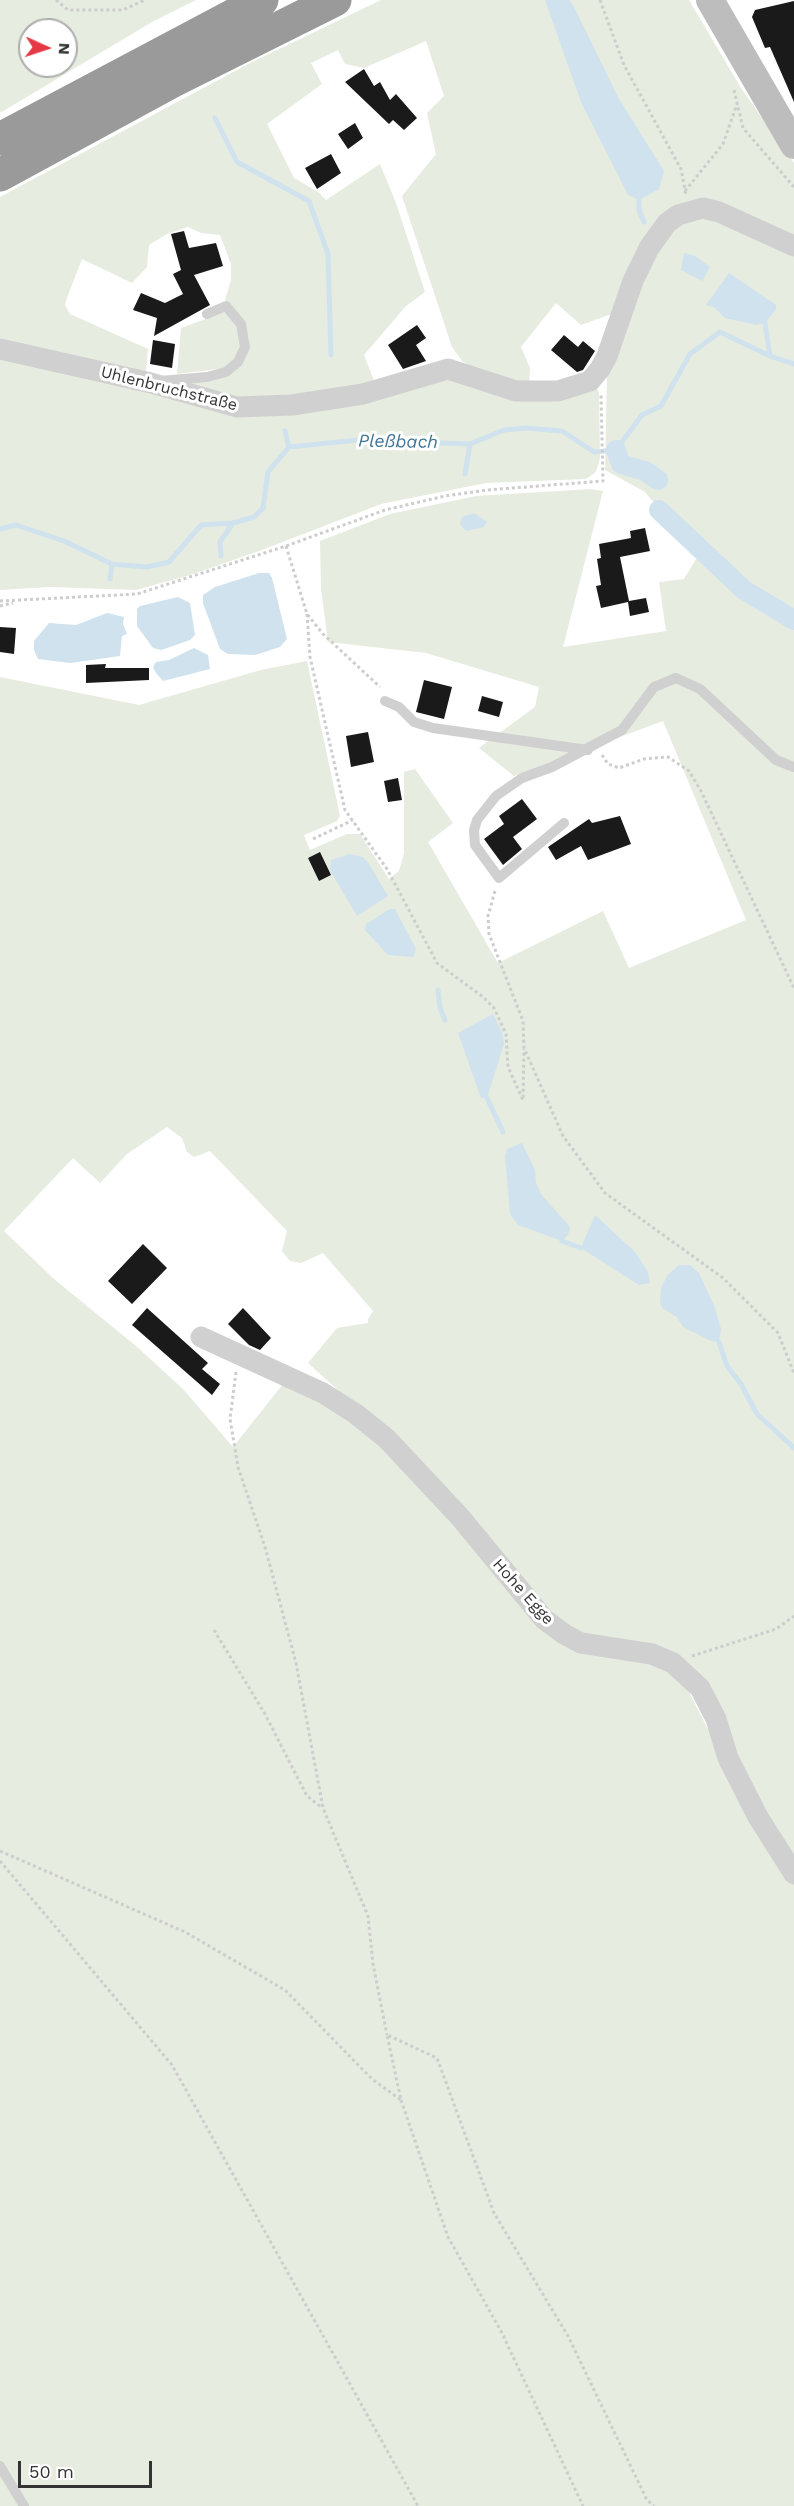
<!DOCTYPE html>
<html>
<head>
<meta charset="utf-8">
<style>
  body { margin:0 }
  #map { position:relative; width:794px; height:2506px; overflow:hidden; background:#fff; font-family:"Work Sans",sans-serif }
  canvas { display:block }
  .north { position:absolute; left:18px; top:18px; width:60px; height:60px; box-sizing:border-box; background:#fff; border:2px solid #adadad; border-radius:50%; rotate:93deg; font-size:16px; font-weight:700; line-height:24px; text-align:center; color:#333 }
  .north::after { content:''; display:block; margin:auto; width:21px; height:27px; background:#e63946; clip-path:polygon(50% 0,100% 100%,50% 72%,0 100%) }
  .scale { position:absolute; left:18px; top:2461px; width:134px; height:27px; box-sizing:border-box; border:3px solid #333; border-top:0; padding-left:8px; font-size:18px; line-height:21px; white-space:nowrap; color:#333; -webkit-text-stroke:4px #fff; paint-order:stroke }
</style>
</head>
<body>
<div id="map">
<canvas width="794" height="2506"></canvas>
<div class="north">N</div>
<div class="scale">50 m</div>
</div>
<script>
const g = document.querySelector('canvas').getContext('2d');
g.lineJoin = 'round';
function fillPath(path, color) {
  g.fillStyle = color;
  g.fill(path, 'evenodd');
}
function toPath(rows) {
  const path = new Path2D();
  for (const r of rows) {
    path.moveTo(r[0], r[1]);
    for (let i = 2; i < r.length; i += 2) path.lineTo(r[i], r[i + 1]);
  }
  return path;
}
function trace(path, color, width, dash) {
  g.strokeStyle = color;
  g.lineWidth = width;
  g.lineCap = dash ? 'butt' : 'round';
  g.setLineDash(dash || []);
  g.stroke(path);
}
function write(font, color, halo, rows, align = 'center') {
  g.font = font + ' "Work Sans",sans-serif';
  g.lineWidth = 6;
  g.setLineDash([]);
  g.textBaseline = 'middle';
  g.strokeStyle = halo;
  g.fillStyle = color;
  for (const [text, x, y, turn = 0] of rows) {
    g.save();
    g.translate(x, y);
    g.rotate((+turn || 0) * Math.PI / 180);
    g.textAlign = isNaN(turn) ? turn : align;
    if (halo) g.strokeText(text, 0, 0);
    g.fillText(text, 0, 0);
    g.restore();
  }
}
const green = toPath([
  [0,0,196,0,152,22,0,113],
  [30,30,66,30,66,66,30,66],
  [381,0,689,0,741,88,794,163,794,238,693,200,614,313,581,325,556,303,521,347,530,368,529,388,489,377,462,361,452,347,402,196,436,154,427,113,444,96,426,41,364,68,345,64,338,50,311,63,322,84,267,124,294,178,318,192,326,200,380,164,396,203,425,292,406,306,364,355,376,386,262,404,176,385,214,380,247,352,249,339,244,321,225,300,231,280,231,264,220,235,201,233,188,227,167,234,149,245,147,267,132,283,82,259,68,295,65,305,70,314,148,349,146,373,0,345,0,197,250,63],
  [700,216,794,253,794,1865,694,1672,568,1632,361,1411,308,1363,337,1328,368,1323,368,1319,373,1311,323,1253,301,1263,290,1261,282,1251,287,1231,210,1151,194,1157,187,1152,182,1138,167,1127,127,1154,100,1183,73,1158,4,1231,54,1279,136,1346,183,1389,233,1447,287,1379,385,1442,548,1629,667,1665,689,1692,753,1818,794,1882,794,2506,0,2506,0,677,139,705,261,670,307,661,340,816,337,821,304,835,310,850,347,834,360,834,389,879,399,871,404,853,404,772,415,769,453,823,428,842,498,963,603,911,629,968,746,920,663,721,514,776,479,748,535,707,539,687,426,653,328,642,321,588,320,541,390,514,476,496,591,489,603,491,563,647,666,631,659,582,684,579,698,556,645,492,605,470,607,377,624,317,637,285,677,223],
  [225,312,237,326,241,339,239,353,227,368,177,374,181,328],
  [0,353,209,405,451,377,596,385,599,393,600,458,596,472,586,479,486,483,381,504,262,550,190,575,136,590,50,587,0,590]
]);
const water = toPath([
  [545,0,569,0,574,7,619,99,664,171,659,189,639,200,628,195,581,102],
  [684,253,695,256,710,267,702,281,681,270],
  [729,273,776,305,776,309,765,323,756,325,725,318,714,307,706,305],
  [474,513,487,522,484,527,466,531,460,524,462,517],
  [259,573,269,573,272,578,287,639,280,647,255,655,228,654,220,649,203,603,203,595,215,587],
  [178,597,190,603,195,635,190,640,170,647,161,650,153,648,137,626,137,609,140,606],
  [107,613,124,617,123,624,127,634,122,636,120,656,70,663,38,659,34,650,34,641,49,623,76,625],
  [194,648,208,655,210,669,163,681,156,673,153,667,156,662,169,660],
  [350,854,363,857,369,864,388,896,357,916,330,870,331,860],
  [390,909,395,909,416,949,413,957,388,955,365,930,366,924],
  [493,1014,502,1032,504,1044,487,1098,481,1098,458,1033],
  [522,1143,535,1170,536,1183,541,1194,570,1227,568,1235,562,1241,518,1225,510,1214,505,1156,507,1149],
  [595,1215,635,1252,648,1272,650,1283,639,1285,581,1248],
  [679,1265,690,1265,699,1273,715,1308,721,1329,719,1342,711,1341,683,1327,677,1317,662,1308,660,1301,661,1288,667,1276]
]);
const stream = toPath([
  [215,118,237,162,309,201,328,254,331,355],
  [639,200,639,210,644,222],
  [765,323,770,356],
  [285,431,289,447],
  [465,474,470,444],
  [0,529,16,525,64,541,112,564,147,567,169,562,201,525,233,523,254,517,263,508,268,472,289,447,358,440,470,444,504,430,526,428,562,431,594,452,616,450,642,415,661,406,690,354,720,332,770,356,794,364],
  [221,556,220,542,233,523],
  [110,579,112,564],
  [438,990,440,1008,445,1020],
  [487,1098,503,1132],
  [562,1241,581,1248],
  [719,1342,727,1366,741,1384,757,1414,794,1448]
]);
const canal = toPath([
  [616,450,621,464,645,471,658,480],
  [659,510,744,590,794,620]
]);
const building = toPath([
  [794,1,794,102,770,47,765,48,752,17,755,10],
  [364,69,374,86,380,82,390,100,396,94,417,118,404,130,393,120,389,124,345,82],
  [355,123,363,138,348,149,338,134],
  [331,154,341,173,317,189,305,168],
  [184,231,189,248,216,243,223,266,194,275,210,305,154,336,157,318,133,310,141,293,165,303,183,294,173,274,181,270,171,234],
  [417,325,426,338,416,345,426,361,403,369,388,345],
  [564,335,578,347,583,341,595,351,583,370,577,372,551,350],
  [153,340,175,344,172,368,150,364],
  [645,528,650,551,620,557,629,601,646,598,649,612,630,616,628,602,601,608,596,586,601,585,597,559,601,558,599,544,631,538,630,531],
  [0,627,16,628,14,654,0,652],
  [106,664,105,668,149,668,149,680,86,683,86,665],
  [424,680,452,687,444,719,416,712],
  [482,696,503,702,499,717,478,711],
  [368,732,374,762,351,767,346,736],
  [398,778,402,800,388,802,384,781],
  [522,799,537,819,513,837,522,849,503,865,484,839,504,824,499,816],
  [620,816,631,844,588,860,581,846,556,860,548,847,589,819,592,823],
  [320,852,331,875,319,881,308,858],
  [143,1244,167,1268,132,1304,108,1281],
  [147,1308,208,1363,202,1369,220,1384,212,1395,132,1325],
  [243,1308,271,1338,260,1350,249,1345,228,1324]
]);
const path = toPath([
  [56,0,68,10,123,10,145,0],
  [600,0,624,65,681,169,686,195],
  [734,90,743,128,794,187],
  [685,191,723,144,737,104],
  [286,546,307,614,323,634,380,687],
  [0,601,137,594,286,546,385,510,445,496,487,490,603,481,601,395],
  [0,606,13,603],
  [307,614,310,657,345,810,387,869,437,963,483,997,494,1008,506,1034,508,1067,523,1100,524,1049],
  [602,755,608,764,619,768,644,759,668,757,689,771,701,791,794,988],
  [313,839,353,820],
  [495,891,488,916,489,934,523,1021,524,1048,563,1136,605,1193,723,1278,778,1333,794,1373],
  [236,1372,230,1419,238,1467,265,1547,296,1663,323,1808,368,1916,373,1964,387,2035],
  [214,1630,265,1714,307,1796,321,1807],
  [692,1656,776,1629,794,1616],
  [0,1851,185,1932,285,1990,372,2079,401,2100,387,2035,437,2058,494,2213,568,2336,647,2500,654,2506],
  [0,1861,172,2065,418,2506],
  [401,2100,448,2237,501,2331,583,2506]
]);
const lane = toPath([
  [160,381,207,377,226,372,238,362,245,347,241,324,226,306,207,314],
  [385,701,399,707,414,722,433,728,588,750],
  [564,823,499,878,475,845,474,830,477,820,496,796,522,778,552,767,622,730,654,687,676,678,700,689,776,760,794,767],
  [0,2466,24,2506]
]);
const street = toPath([
  [0,349,151,383,237,407,292,405,363,394,448,369,516,391,558,391,590,381,600,369,607,356,633,281,649,248,667,223,678,215,703,208,719,212,794,246],
  [201,1337,323,1393,356,1414,387,1439,460,1517,544,1619,564,1634,581,1643,652,1654,673,1663,700,1688,716,1719,728,1758,758,1817,794,1874]
]);
const secondary = toPath([
  [710,0,794,145]
]);
const highway = toPath([
  [0,139,262,0],
  [0,175,173,81,335,0]
]);
const streetNames = [
  ["Uhlenbruchstraße",169,389,14],
  ["Hohe Egge",523,1592,48]
];
const waterNames = [
  ["Pleßbach",398,442,1]
];
fillPath(green, '#e6ecdf');
fillPath(water, '#cfe2ee');
trace(stream, '#cfe2ee', 5);
trace(canal, '#cfe2ee', 20);
fillPath(building, '#1a1a1a');
trace(path, '#cdcdcd', 3, [3, 3]);
trace(lane, '#d0d0d0', 10);
trace(street, '#d0d0d0', 21);
trace(secondary, '#bdbdbd', 28);
trace(highway, '#9a9a9a', 33);
write('16px', '#333', '#fff', streetNames);
write('italic 18px', '#3f7597', '#fff', waterNames);
</script>
</body>
</html>
